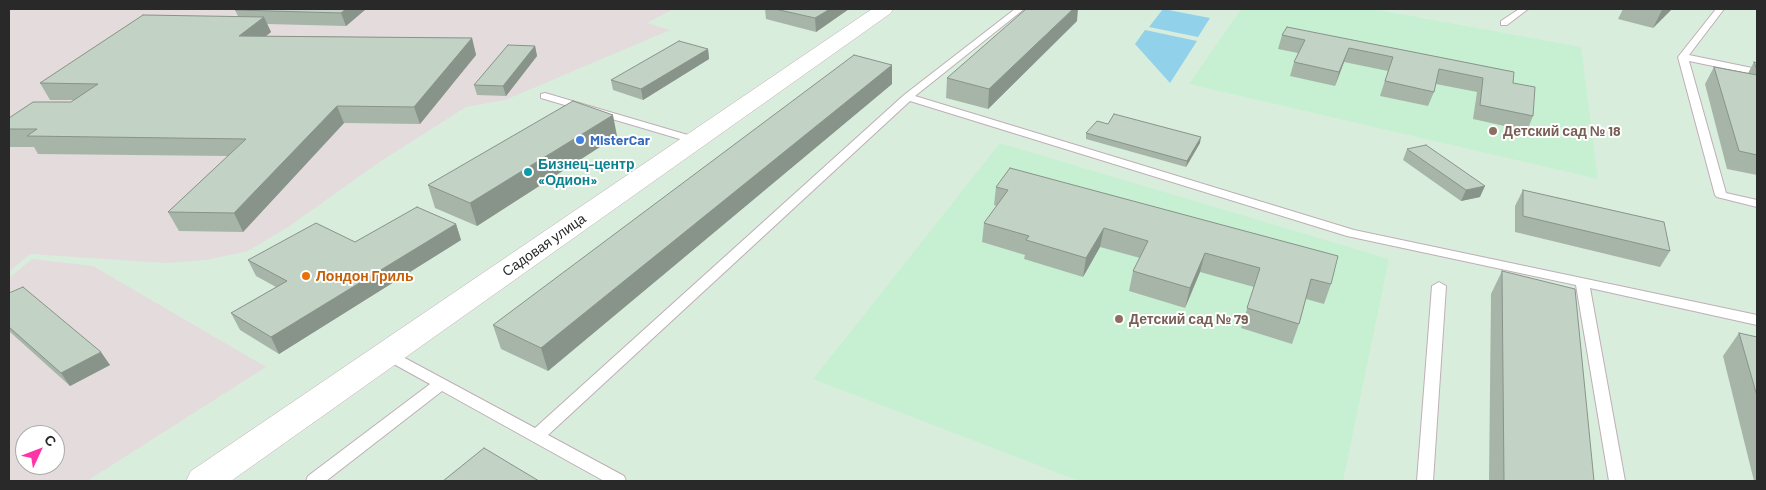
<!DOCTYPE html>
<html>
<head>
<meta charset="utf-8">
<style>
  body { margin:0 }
  #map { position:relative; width:1766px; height:490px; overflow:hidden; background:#d9eddd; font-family:Barlow,sans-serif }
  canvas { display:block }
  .frame { position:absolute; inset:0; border:10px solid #292929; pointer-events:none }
  .north { position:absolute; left:15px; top:425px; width:50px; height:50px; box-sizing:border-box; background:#fff; border:1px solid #a9a9a9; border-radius:50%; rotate:47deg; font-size:14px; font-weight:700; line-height:20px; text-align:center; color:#292929 }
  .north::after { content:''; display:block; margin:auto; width:18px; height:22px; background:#ff34a9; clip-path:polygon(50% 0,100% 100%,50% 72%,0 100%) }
</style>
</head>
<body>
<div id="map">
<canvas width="1766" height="490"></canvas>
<div class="frame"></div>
<div class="north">С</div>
</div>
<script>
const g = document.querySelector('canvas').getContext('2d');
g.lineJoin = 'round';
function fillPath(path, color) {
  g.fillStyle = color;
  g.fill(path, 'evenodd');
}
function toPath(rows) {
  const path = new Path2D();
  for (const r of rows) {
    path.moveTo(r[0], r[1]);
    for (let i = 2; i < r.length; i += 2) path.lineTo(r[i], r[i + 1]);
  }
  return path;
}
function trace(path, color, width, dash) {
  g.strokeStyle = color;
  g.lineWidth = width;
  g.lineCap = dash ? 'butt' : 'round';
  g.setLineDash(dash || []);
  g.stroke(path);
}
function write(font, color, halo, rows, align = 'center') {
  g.font = font + ' Barlow,sans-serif';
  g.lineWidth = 4;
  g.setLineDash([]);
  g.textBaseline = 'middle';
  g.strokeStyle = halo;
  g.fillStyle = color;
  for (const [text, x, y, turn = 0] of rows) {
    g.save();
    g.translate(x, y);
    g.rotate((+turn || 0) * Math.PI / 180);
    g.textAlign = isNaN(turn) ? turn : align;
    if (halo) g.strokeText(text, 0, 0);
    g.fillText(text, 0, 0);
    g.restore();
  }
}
const industrial = toPath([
  [9,9,673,9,647,23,670,30,505,100,466,107,381,161,288,227,248,251,206,260,165,263,30,254,9,272],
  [32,259,93,266,266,367,87,481,9,481,9,278],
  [25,435,55,435,55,465,25,465]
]);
const education = toPath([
  [1241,9,1373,9,1581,47,1598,179,1189,84],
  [1000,143,1389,259,1343,481,1079,481,813,379]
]);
const green = toPath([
  [1163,9,1210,18,1198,37,1149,27],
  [1145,30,1197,41,1170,83,1135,44]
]);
const lane = toPath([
  [1015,9,1024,9,915,96,1354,230,1757,315,1757,325,1590,288,1625,481,1609,481,1576,285,1347,236,910,101,548,435,624,476,626,481,604,481,442,391,326,481,306,481,308,476,430,384,383,358,381,354,383,350,388,349,535,428,904,95,1015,9],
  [1519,9,1528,9,1507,25,1501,25,1501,21,1519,9],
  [1716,9,1724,9,1689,55,1757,69,1757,75,1689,61,1726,193,1757,200,1757,207,1717,197,1715,195,1678,57,1716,9],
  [545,93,698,138,699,140,694,143,690,142,541,98,541,94,545,93],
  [1439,282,1446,286,1433,481,1417,481,1432,286,1439,282]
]);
const secondary = toPath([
  [872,9,893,9,891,13,231,481,186,481,191,471,872,9]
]);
const wall = toPath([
  [366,9,346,26,267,24,271,32,266,36,472,38,476,55,420,124,344,123,243,232,179,231,168,212,228,156,38,154,34,147,9,147,9,118,71,102,74,100,50,100,40,83,238,16,235,10],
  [765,9,849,9,816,32,766,19],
  [1623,9,1672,9,1653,28,1618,19],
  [1077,21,988,109,946,98,947,78],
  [1287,27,1513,83,1533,116,1527,131,1473,119,1477,92,1436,84,1434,92,1428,106,1380,96,1388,71,1344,62,1335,86,1290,76,1294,62,1298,53,1278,49,1282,35],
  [535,46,537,56,506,96,477,95,474,85],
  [708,49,709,59,643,100,613,90,611,80],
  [1754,62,1757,63,1757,175,1727,169,1705,84,1714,67,1748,73],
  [892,65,892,84,548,371,501,349,493,325],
  [1108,124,1200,143,1186,167,1086,139,1086,133],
  [617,136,477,226,435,208,428,185],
  [1407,149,1480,197,1461,201,1403,160],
  [996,187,1331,284,1324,304,1306,299,1299,324,1292,344,1241,328,1254,287,1200,272,1185,308,1129,291,1133,271,1140,258,1100,247,1083,277,1024,259,1025,255,982,242,984,223,997,206,994,205],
  [1523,190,1670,251,1660,267,1515,232,1515,206],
  [456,224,461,240,279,354,240,330,231,313,276,287,256,276,248,260,355,242],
  [1502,271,1594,481,1489,481,1491,294],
  [9,293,110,365,70,386,9,331],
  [1739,333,1757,337,1757,481,1754,481,1723,356]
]);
const shadedWall = toPath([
  [346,9,366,9,346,26,341,13],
  [830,9,849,9,816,32,815,18],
  [1073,9,1078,9,1077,21,988,109,989,89],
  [1663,9,1672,9,1653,28,1662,10],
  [264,17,271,32,246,52,239,36],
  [472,38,476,55,420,124,414,107],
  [535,46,537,56,506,96,503,86],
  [1349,48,1344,62,1335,86,1339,72],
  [708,49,709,59,643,100,641,89],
  [892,65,892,84,548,371,541,348],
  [337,106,344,123,243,232,234,213],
  [613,115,617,136,477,226,470,203],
  [1201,137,1200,143,1186,167,1187,161],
  [1485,186,1480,197,1461,201,1466,190],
  [456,224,461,240,279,354,271,337],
  [1104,228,1100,247,1083,277,1086,258],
  [1205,253,1200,272,1185,308,1190,288],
  [101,352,110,365,70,386,61,373]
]);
const building = toPath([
  [238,9,346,9,341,13,235,10,238,9],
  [775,9,830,9,815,18,775,9],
  [1026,9,1073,9,989,89,947,78,1026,9],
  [143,15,264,17,239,36,472,38,414,107,337,106,234,213,168,212,246,139,27,136,37,129,9,129,9,118,33,102,71,102,98,84,40,83,143,15],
  [1287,27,1514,72,1513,83,1535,87,1533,116,1480,105,1483,78,1439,69,1434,92,1385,81,1393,57,1349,48,1339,72,1294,62,1305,40,1282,35,1287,27],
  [679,41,708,49,641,89,611,80,679,41],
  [508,45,535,46,503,86,474,85,508,45],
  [854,55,892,65,541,348,493,325,854,55],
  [1754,62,1757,63,1757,70,1754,62],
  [1714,67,1757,75,1757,155,1739,151,1714,67],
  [573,101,613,115,470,203,428,185,573,101],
  [1114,114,1201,137,1187,161,1086,133,1097,121,1108,124,1114,114],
  [1426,145,1485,186,1466,190,1407,149,1426,145],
  [1010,168,1338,256,1331,284,1311,279,1299,324,1247,308,1260,268,1205,253,1190,288,1133,271,1148,241,1104,228,1086,258,1026,240,1029,236,984,223,1008,190,996,187,1010,168],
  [1523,190,1664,222,1670,251,1523,216,1523,190],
  [417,207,456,224,271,337,231,313,287,281,248,260,316,223,355,242,417,207],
  [1502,271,1575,289,1594,481,1504,481,1502,271],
  [23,287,101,352,61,373,9,327,9,293,23,287],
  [1739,333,1757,337,1757,396,1739,333],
  [484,448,539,481,443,481,484,448]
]);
const markers = [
  [1493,131,5,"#8d6e63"],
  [580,140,5,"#3f7fe0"],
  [528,172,5,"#0f9aa8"],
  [306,276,5,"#e8710a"],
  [1119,319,5,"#8d6e63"]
];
const educationNames = [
  ["Детский сад № 18",1503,131],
  ["Детский сад № 79",1129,319]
];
const shopNames = [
  ["MisterCar",590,140]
];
const cultureNames = [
  ["Бизнец-центр",538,164],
  ["«Одион»",538,180]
];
const streetNames = [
  ["Садовая улица",544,245,-35]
];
const foodNames = [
  ["Лондон Гриль",316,276]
];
fillPath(industrial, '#e4dbdc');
fillPath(education, '#c7f0d3');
fillPath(green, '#91d1e9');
trace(lane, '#bfaeb7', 2);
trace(secondary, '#bfaeb7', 1);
fillPath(lane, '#fff');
fillPath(secondary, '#fff');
fillPath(wall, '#a7b5a9');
fillPath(shadedWall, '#88938a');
fillPath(building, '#c2d2c5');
trace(building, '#88938a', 1);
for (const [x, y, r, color] of markers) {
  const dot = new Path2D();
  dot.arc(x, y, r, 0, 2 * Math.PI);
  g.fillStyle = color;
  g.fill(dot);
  trace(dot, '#fff', 2);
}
write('bold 14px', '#785e54', '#fff', educationNames, 'left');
write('bold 14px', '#366cbe', '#fff', shopNames, 'left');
write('bold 14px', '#0d838f', '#fff', cultureNames, 'left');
write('14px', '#292929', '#fff', streetNames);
write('bold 14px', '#c56008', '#fff', foodNames, 'left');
</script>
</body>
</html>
